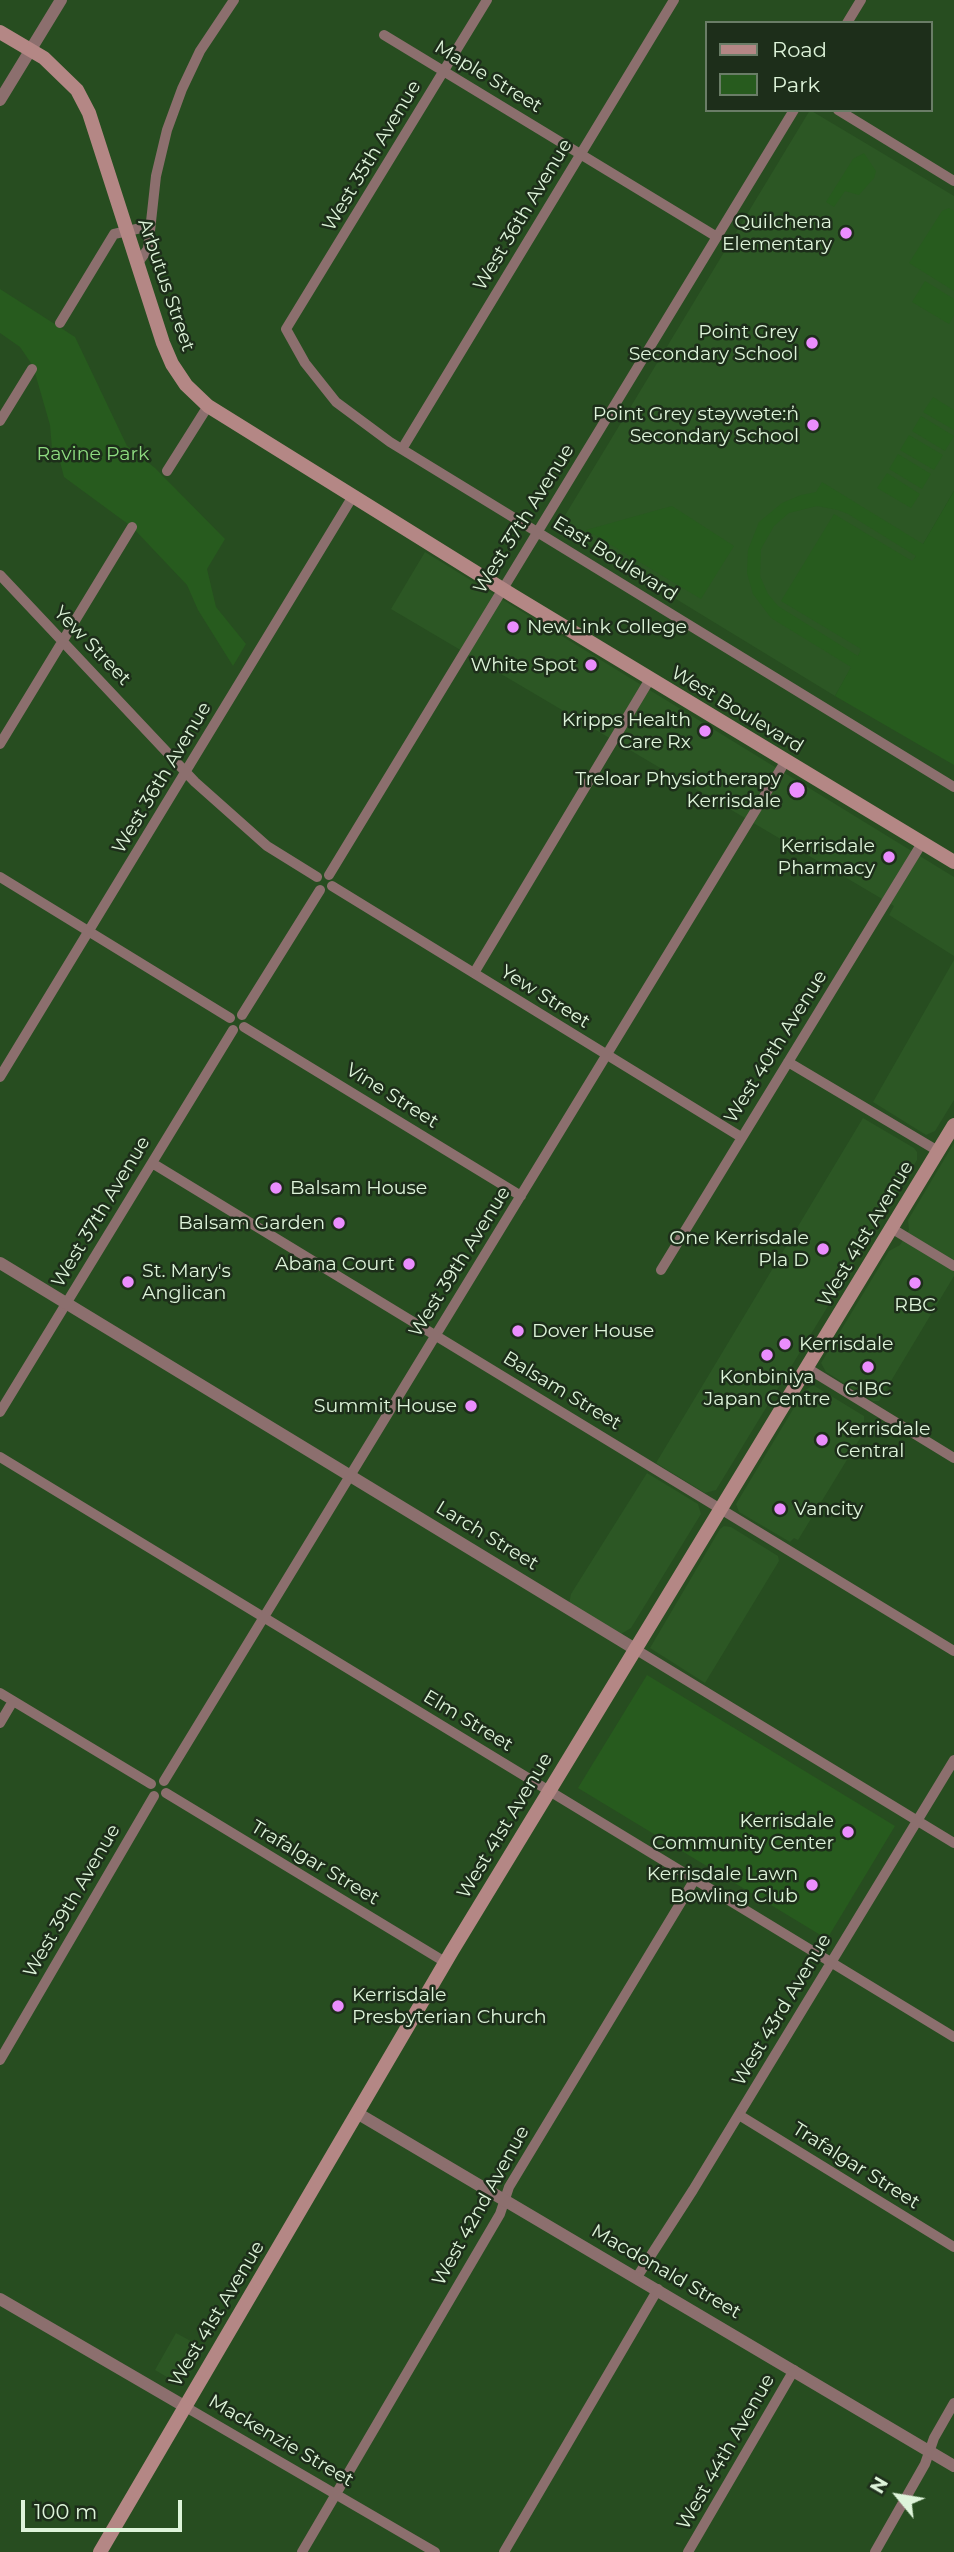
<!DOCTYPE html>
<html>
<head>
<meta charset="utf-8">
<style>
  body { margin:0 }
  #map { position:relative; width:954px; height:2552px; overflow:hidden; background:#274d20; font-family:Montserrat,sans-serif }
  canvas { display:block }
  .legend { position:absolute; left:705px; top:21px; width:228px; height:91px; box-sizing:border-box; background:#1d2e1a; border:2px solid #6a7d67; margin:0; padding:9px 12px; list-style:none; font-size:21px; color:#def4da }
  .legend li { display:flex; align-items:center; gap:14px; height:35px }
  .legend b { width:35px; border:2px solid #6a7d67 }
  .north { position:absolute; left:863px; top:2461px; width:70px; height:70px; -webkit-text-stroke:5px #1d2e1a; paint-order:stroke; rotate:300deg; font-size:19px; font-weight:700; line-height:28px; text-align:center; color:#def4da }
  .north::after { content:''; display:block; margin:auto; width:24px; height:32px; background:#def4da; clip-path:polygon(50% 0,100% 100%,50% 72%,0 100%) }
  .scale { position:absolute; left:21px; top:2500px; width:161px; height:32px; box-sizing:border-box; border:4px solid #def4da; border-top:0; padding-left:9px; font-size:21px; line-height:24px; white-space:nowrap; color:#def4da; -webkit-text-stroke:5px #1d2e1a; paint-order:stroke }
</style>
</head>
<body>
<div id="map">
<canvas width="954" height="2552"></canvas>
<ul class="legend">
<li><b style="height:9px;background:#b48785"></b>Road</li>
<li><b style="height:19px;background:#275b1e"></b>Park</li>
</ul>
<div class="north">N</div>
<div class="scale">100 m</div>
</div>
<script>
const g = document.querySelector('canvas').getContext('2d');
g.lineJoin = 'round';
function fillPath(path, color) {
  g.fillStyle = color;
  g.fill(path, 'evenodd');
}
function toPath(rows) {
  const path = new Path2D();
  for (const r of rows) {
    path.moveTo(r[0], r[1]);
    for (let i = 2; i < r.length; i += 2) path.lineTo(r[i], r[i + 1]);
  }
  return path;
}
function trace(path, color, width, dash) {
  g.strokeStyle = color;
  g.lineWidth = width;
  g.lineCap = dash ? 'butt' : 'round';
  g.setLineDash(dash || []);
  g.stroke(path);
}
function write(font, color, halo, rows, align = 'center') {
  g.font = font + ' Montserrat,sans-serif';
  g.lineWidth = 5;
  g.setLineDash([]);
  g.textBaseline = 'middle';
  g.strokeStyle = halo;
  g.fillStyle = color;
  for (const [text, x, y, turn = 0] of rows) {
    g.save();
    g.translate(x, y);
    g.rotate((+turn || 0) * Math.PI / 180);
    g.textAlign = isNaN(turn) ? turn : align;
    if (halo) g.strokeText(text, 0, 0);
    g.fillText(text, 0, 0);
    g.restore();
  }
}
const built = toPath([
  [810,110,954,196,954,491,835,696,558,527],
  [425,552,954,877,954,956,889,915,894,906,391,609],
  [954,960,954,1100,935,1131,926,1135,873,1102],
  [863,1118,914,1148,917,1152,917,1160,716,1490,705,1493,656,1463],
  [954,1143,954,1276,879,1401,873,1401,826,1372,821,1363,889,1251,900,1245,909,1230,908,1220],
  [813,1385,864,1416,864,1424,867,1427,798,1540,794,1538,790,1542,739,1512,736,1504,804,1391],
  [647,1473,698,1504,701,1514,631,1628,621,1634,569,1604,571,1594],
  [724,1526,731,1527,778,1556,779,1561,705,1683,650,1648,720,1529],
  [176,2333,198,2345,177,2383,155,2370]
]);
const green = toPath([
  [864,153,876,171,874,178,859,195,845,191,834,207,826,202,853,159],
  [949,208,954,211,954,291,909,263,942,211],
  [925,281,954,299,954,315,949,324,912,302],
  [0,289,75,337,127,446,155,468,225,539,207,569,216,607,246,644,233,666,198,610,187,585,132,527,64,477,59,458,52,449,50,425,33,366,20,347,0,333],
  [933,397,954,410,954,430,923,412],
  [921,416,954,436,945,451,912,431],
  [909,435,943,455,934,470,900,450],
  [898,454,931,474,922,489,889,469],
  [887,473,920,494,911,508,877,488],
  [822,482,923,544,954,491,954,765,835,696,851,667,771,618,753,594,747,573,748,550,759,522,782,503,801,495,816,492],
  [817,506,838,510,848,514,916,556,912,561,834,514,781,601,861,649,858,656,778,606,768,594,760,576,761,549,774,526,789,513],
  [672,506,734,546,701,599,586,530],
  [647,1675,895,1826,827,1939,578,1788]
]);
const minor = toPath([
  [487,0,286,329,305,363,336,402,390,442,954,787],
  [847,23,861,0],
  [384,35,717,237],
  [838,110,954,181],
  [137,264,148,249,156,176,167,130,182,89,200,51,234,0],
  [60,323,114,234,150,226],
  [0,421,32,369],
  [402,449,674,0],
  [167,471,208,406],
  [0,575,195,782,267,846,317,877],
  [0,744,132,527],
  [329,875,794,110],
  [0,877,230,1018],
  [332,886,741,1137],
  [474,973,650,679],
  [242,1015,320,890],
  [244,1027,521,1196],
  [788,1062,938,1151],
  [0,1077,353,496],
  [152,1163,954,1651],
  [891,1228,954,1266],
  [661,1270,922,843],
  [807,1368,954,1458],
  [0,1412,233,1030],
  [0,1457,954,2037],
  [635,1649,954,1843],
  [0,1693,151,1784],
  [0,1723,13,1701],
  [164,1781,785,762],
  [166,1793,445,1962],
  [0,2060,154,1796],
  [739,2115,954,2247],
  [637,2277,693,2190,954,1760],
  [184,2406,435,2552],
  [302,2552,500,2214,509,2187,695,1879],
  [504,2552,658,2289],
  [688,2552,794,2370],
  [875,2552,925,2464,934,2438,954,2403]
]);
const tertiary = toPath([
  [0,100,61,0],
  [0,1263,635,1649],
  [357,2113,954,2466],
  [0,2299,184,2406]
]);
const secondary = toPath([
  [0,32,44,58,77,90,89,113,163,343,172,364,186,385,208,406,512,595,954,862],
  [100,2552,452,1951,954,1125]
]);
const markers = [
  [846,233,7,"#ea8dfd"],
  [812,343,7,"#ea8dfd"],
  [813,425,7,"#ea8dfd"],
  [513,627,7,"#ea8dfd"],
  [591,665,7,"#ea8dfd"],
  [705,731,7,"#ea8dfd"],
  [797,790,9,"#ea8dfd"],
  [889,857,7,"#ea8dfd"],
  [276,1188,7,"#ea8dfd"],
  [339,1223,7,"#ea8dfd"],
  [823,1249,7,"#ea8dfd"],
  [409,1264,7,"#ea8dfd"],
  [128,1282,7,"#ea8dfd"],
  [915,1283,7,"#ea8dfd"],
  [518,1331,7,"#ea8dfd"],
  [785,1344,7,"#ea8dfd"],
  [767,1355,7,"#ea8dfd"],
  [868,1367,7,"#ea8dfd"],
  [471,1406,7,"#ea8dfd"],
  [822,1440,7,"#ea8dfd"],
  [780,1509,7,"#ea8dfd"],
  [848,1832,7,"#ea8dfd"],
  [812,1885,7,"#ea8dfd"],
  [338,2006,7,"#ea8dfd"]
];
const streetNames = [
  ["Maple Street",488,77,31],
  ["West 35th Avenue",372,156,-59],
  ["West 36th Avenue",523,215,-59],
  ["Arbutus Street",166,285,71],
  ["West 37th Avenue",524,519,-58],
  ["East Boulevard",615,559,32],
  ["Yew Street",92,646,46],
  ["West Boulevard",737,710,31],
  ["West 36th Avenue",162,778,-59],
  ["Yew Street",545,997,32],
  ["West 40th Avenue",776,1047,-58],
  ["Vine Street",392,1096,32],
  ["West 37th Avenue",101,1212,-59],
  ["West 41st Avenue",866,1234,-59],
  ["West 39th Avenue",460,1262,-58],
  ["Balsam Street",562,1391,31],
  ["Larch Street",487,1536,31],
  ["Elm Street",468,1721,31],
  ["West 41st Avenue",505,1826,-59],
  ["Trafalgar Street",315,1863,31],
  ["West 39th Avenue",72,1901,-60],
  ["West 43rd Avenue",782,2010,-59],
  ["Trafalgar Street",856,2166,32],
  ["West 42nd Avenue",481,2206,-61],
  ["Macdonald Street",666,2272,30],
  ["West 41st Avenue",217,2314,-59],
  ["Mackenzie Street",281,2441,30],
  ["West 44th Avenue",726,2452,-60]
];
const poiNames = [
  ["Quilchena",832,222],
  ["Elementary",832,244],
  ["Point Grey",798,332],
  ["Secondary School",798,354],
  ["Point Grey stəywəte:n̓",799,414],
  ["Secondary School",799,436],
  ["NewLink College",527,627,"left"],
  ["White Spot",577,665],
  ["Kripps Health",691,720],
  ["Care Rx",691,742],
  ["Treloar Physiotherapy",781,779],
  ["Kerrisdale",781,801],
  ["Kerrisdale",875,846],
  ["Pharmacy",875,868],
  ["Balsam House",290,1188,"left"],
  ["Balsam Garden",325,1223],
  ["One Kerrisdale",809,1238],
  ["Pla D",809,1260],
  ["Abana Court",395,1264],
  ["St. Mary's",142,1271,"left"],
  ["Anglican",142,1293,"left"],
  ["RBC",915,1305,"center"],
  ["Dover House",532,1331,"left"],
  ["Kerrisdale",799,1344,"left"],
  ["Konbiniya",767,1377,"center"],
  ["Japan Centre",767,1399,"center"],
  ["CIBC",868,1389,"center"],
  ["Summit House",457,1406],
  ["Kerrisdale",836,1429,"left"],
  ["Central",836,1451,"left"],
  ["Vancity",794,1509,"left"],
  ["Kerrisdale",834,1821],
  ["Community Center",834,1843],
  ["Kerrisdale Lawn",798,1874],
  ["Bowling Club",798,1896],
  ["Kerrisdale",352,1995,"left"],
  ["Presbyterian Church",352,2017,"left"]
];
const parkNames = [
  ["Ravine Park",93,454]
];
fillPath(built, '#2c5724');
fillPath(green, '#275b1e');
trace(minor, '#8c6f6e', 10);
trace(tertiary, '#8c6f6e', 12);
trace(secondary, '#b48785', 14);
for (const [x, y, r, color] of markers) {
  const dot = new Path2D();
  dot.arc(x, y, r, 0, 2 * Math.PI);
  g.fillStyle = color;
  g.fill(dot);
  trace(dot, '#1d2e1a', 2.5);
}
write('19px', '#def4da', '#1d2e1a', streetNames);
write('19px', '#def4da', '#1d2e1a', poiNames, 'right');
write('19px', '#8edc80', '#1d2e1a', parkNames);
</script>
</body>
</html>
